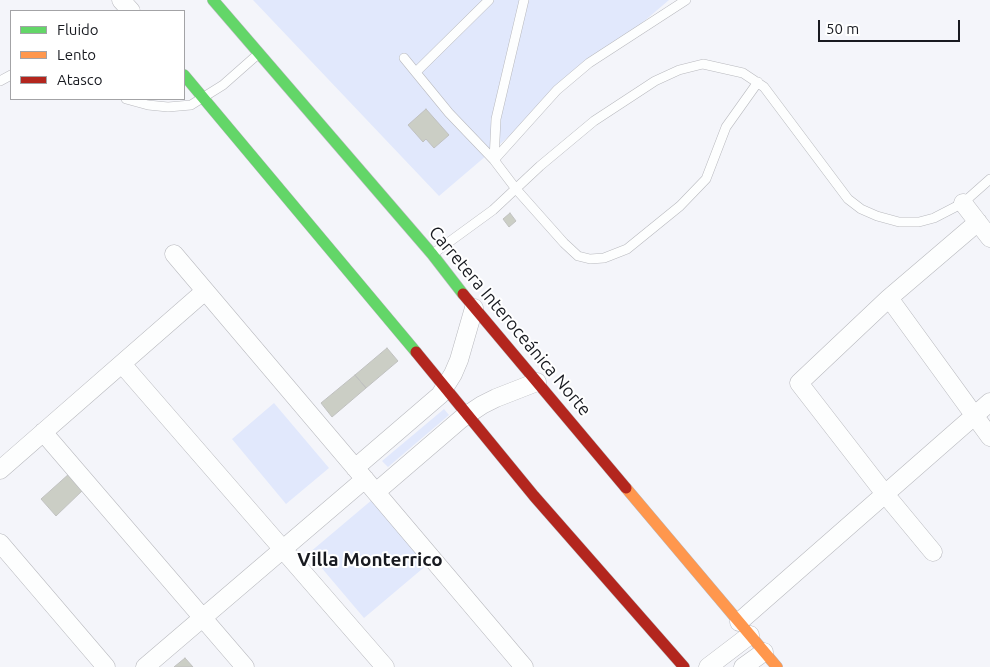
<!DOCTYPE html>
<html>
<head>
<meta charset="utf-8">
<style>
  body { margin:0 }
  #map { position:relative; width:990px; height:667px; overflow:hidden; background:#f4f5fa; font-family:Ubuntu,sans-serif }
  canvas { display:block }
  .legend { position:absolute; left:10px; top:10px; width:175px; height:90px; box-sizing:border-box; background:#fff; border:1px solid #a3a3a6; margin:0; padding:6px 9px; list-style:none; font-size:15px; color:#181a20 }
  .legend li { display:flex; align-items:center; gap:10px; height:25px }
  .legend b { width:25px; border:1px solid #a3a3a6 }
  .scale { position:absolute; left:818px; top:20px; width:142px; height:22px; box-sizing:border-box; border:2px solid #181a20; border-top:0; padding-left:6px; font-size:15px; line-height:18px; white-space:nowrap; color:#181a20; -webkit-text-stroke:4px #fff; paint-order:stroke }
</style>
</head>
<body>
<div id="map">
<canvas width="990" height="667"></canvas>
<ul class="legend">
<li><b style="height:6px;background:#63d668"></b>Fluido</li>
<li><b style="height:6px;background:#ff974d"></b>Lento</li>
<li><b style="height:6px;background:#b3261e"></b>Atasco</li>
</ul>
<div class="scale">50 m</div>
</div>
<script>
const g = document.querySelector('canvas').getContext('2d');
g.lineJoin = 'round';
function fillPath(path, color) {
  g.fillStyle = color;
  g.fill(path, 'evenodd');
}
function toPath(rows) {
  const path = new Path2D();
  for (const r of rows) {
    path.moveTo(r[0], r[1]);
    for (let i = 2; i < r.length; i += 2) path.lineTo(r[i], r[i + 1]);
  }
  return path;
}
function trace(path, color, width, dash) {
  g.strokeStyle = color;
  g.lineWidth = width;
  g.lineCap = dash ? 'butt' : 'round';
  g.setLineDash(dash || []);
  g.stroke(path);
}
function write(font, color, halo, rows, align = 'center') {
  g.font = font + ' Ubuntu,sans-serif';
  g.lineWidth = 4;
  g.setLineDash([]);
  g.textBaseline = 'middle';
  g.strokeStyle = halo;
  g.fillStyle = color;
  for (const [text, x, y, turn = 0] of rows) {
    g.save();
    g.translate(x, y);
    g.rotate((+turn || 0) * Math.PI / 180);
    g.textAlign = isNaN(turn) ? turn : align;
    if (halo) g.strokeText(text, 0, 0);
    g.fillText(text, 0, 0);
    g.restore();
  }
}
const green = toPath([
  [253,0,669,0,439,196],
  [274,403,329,468,286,504,232,439],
  [444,409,449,415,388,467,382,461],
  [373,499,428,564,364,618,309,553]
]);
const building = toPath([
  [426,109,449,135,434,148,426,139,423,142,408,125,426,109],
  [510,213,516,221,509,227,503,219,510,213],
  [387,348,398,361,366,388,355,375,387,348],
  [355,375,366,388,332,417,321,403,355,375],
  [70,473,84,489,56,516,41,499,70,473],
  [185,658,193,667,174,667,185,658]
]);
const lane = toPath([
  [404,58,449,113,494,160,516,189,564,243,578,256,590,259,604,258,627,249,680,206,706,179,726,127,758,82],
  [416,72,489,0],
  [0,81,11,75],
  [126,99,148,105,168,107,191,105,223,85,257,55],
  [494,160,557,90,589,63,686,0],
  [494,160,496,119,524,0],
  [434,253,493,210,540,166,594,121,655,81,679,70,703,64,743,73,764,87,848,199,861,209,877,216,899,222,919,222,934,218,963,203,990,179]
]);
const street = toPath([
  [121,0,131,11],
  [963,203,990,238],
  [174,254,524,667],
  [889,298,990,437],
  [122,364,385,667],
  [43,432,245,667],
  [355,468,440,395,453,374,459,360,474,308],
  [0,470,205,291],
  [376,492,461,419,482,405,496,398,537,382],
  [0,543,106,667],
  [933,552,885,494,799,383,889,298,978,222],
  [739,622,990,402],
  [145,667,365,479],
  [708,667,750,635],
  [743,667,764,652]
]);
const fast = toPath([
  [213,0,432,254,463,294],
  [184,75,416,352]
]);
const slow = toPath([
  [626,488,777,667]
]);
const jam = toPath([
  [463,294,626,488],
  [416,352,534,496,684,667]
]);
const streetNames = [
  ["Carretera Interoceánica Norte",510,321,50]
];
const neighbourhoodNames = [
  ["Villa Monterrico",370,560]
];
fillPath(green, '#e1e8fc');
fillPath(building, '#cbcec5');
trace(building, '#c0c1c0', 1);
trace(lane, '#b8b9be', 10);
trace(street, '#b8b9be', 19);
trace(fast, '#b8b9be', 12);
trace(slow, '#b8b9be', 12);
trace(jam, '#b8b9be', 12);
trace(lane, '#fdfefe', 9);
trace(street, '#fdfefe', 18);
trace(fast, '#63d668', 11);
trace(slow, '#ff974d', 11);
trace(jam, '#b3261e', 11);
write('18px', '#181a20', '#fff', streetNames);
write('bold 19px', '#181a20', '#fff', neighbourhoodNames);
</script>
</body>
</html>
